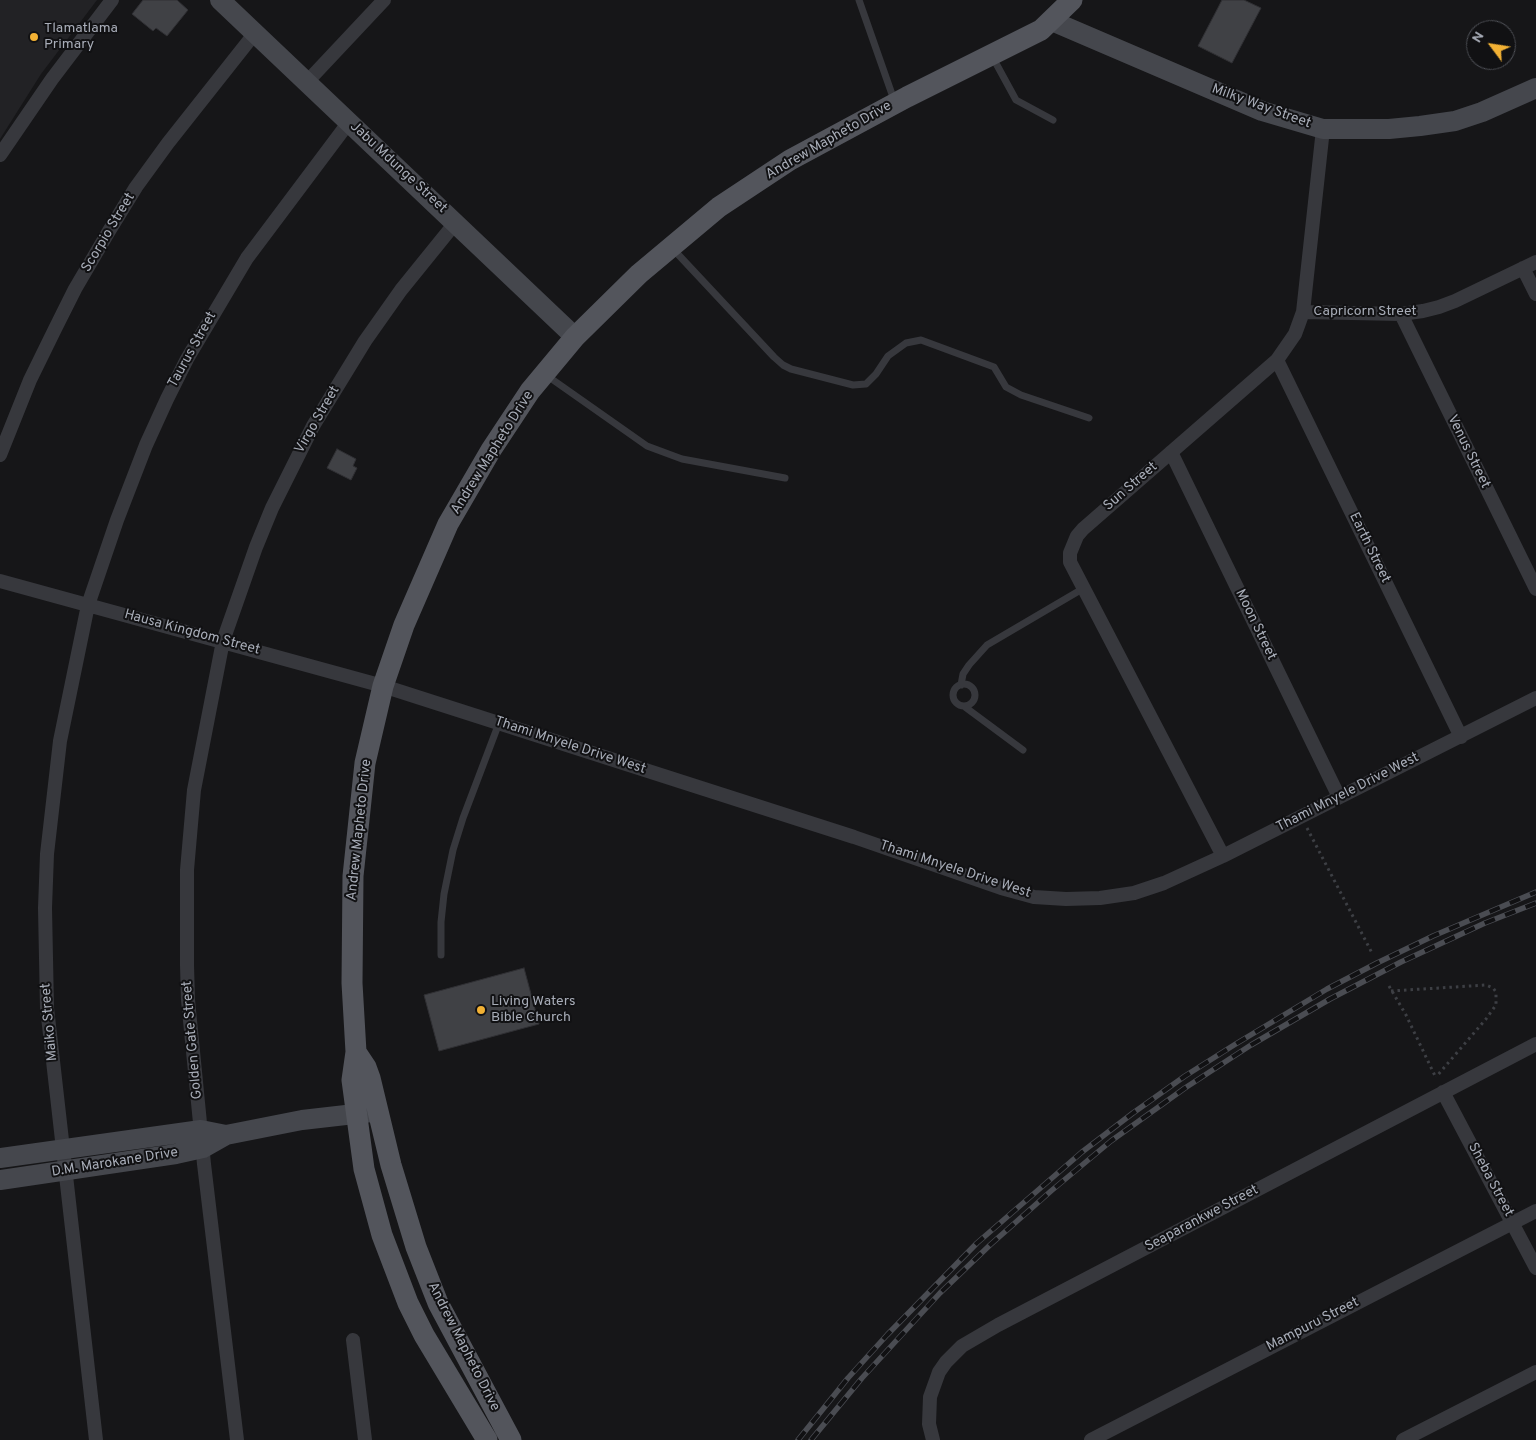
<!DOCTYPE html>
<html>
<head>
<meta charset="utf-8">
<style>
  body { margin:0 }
  #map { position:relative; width:1536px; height:1440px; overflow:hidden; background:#161618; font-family:Overpass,sans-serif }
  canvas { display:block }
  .north { position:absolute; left:1466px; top:20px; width:50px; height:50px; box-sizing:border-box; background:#111113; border:1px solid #4d4f55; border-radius:50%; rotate:301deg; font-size:14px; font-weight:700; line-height:20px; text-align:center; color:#a8adb8 }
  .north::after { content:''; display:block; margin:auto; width:18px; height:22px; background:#f2b134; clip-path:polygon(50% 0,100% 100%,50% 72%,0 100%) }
</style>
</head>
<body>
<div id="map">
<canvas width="1536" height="1440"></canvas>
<div class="north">N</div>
</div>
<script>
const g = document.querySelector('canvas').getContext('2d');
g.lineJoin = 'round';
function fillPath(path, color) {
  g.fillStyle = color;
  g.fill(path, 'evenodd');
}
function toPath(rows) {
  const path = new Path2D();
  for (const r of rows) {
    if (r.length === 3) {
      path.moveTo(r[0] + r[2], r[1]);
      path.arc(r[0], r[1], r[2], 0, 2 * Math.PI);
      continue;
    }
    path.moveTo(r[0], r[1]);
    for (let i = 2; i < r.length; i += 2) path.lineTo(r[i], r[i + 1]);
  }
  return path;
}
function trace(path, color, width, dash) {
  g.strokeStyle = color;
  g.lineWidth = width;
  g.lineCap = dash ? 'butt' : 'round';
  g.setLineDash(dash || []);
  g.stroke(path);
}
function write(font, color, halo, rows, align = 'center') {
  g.font = font + ' Overpass,sans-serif';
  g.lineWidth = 4;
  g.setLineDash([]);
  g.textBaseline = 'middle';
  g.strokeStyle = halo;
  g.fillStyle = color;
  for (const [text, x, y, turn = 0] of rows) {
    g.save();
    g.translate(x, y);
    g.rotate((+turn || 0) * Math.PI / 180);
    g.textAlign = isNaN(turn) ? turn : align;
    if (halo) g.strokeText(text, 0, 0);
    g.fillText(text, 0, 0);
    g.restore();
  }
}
const built = toPath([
  [0,0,97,0,41,74,0,139]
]);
const building = toPath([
  [143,0,177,0,188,10,167,36,156,28,153,31,132,14,143,0],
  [1222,0,1244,0,1261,8,1232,63,1198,46,1222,0],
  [337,449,356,459,353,466,357,468,351,480,327,468,337,449],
  [524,968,539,1024,439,1051,424,995,524,968]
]);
const path = toPath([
  [1307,828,1372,953],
  [1389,986,1406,1015,1436,1078],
  [1391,991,1486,985,1493,988,1496,992,1496,1005,1486,1019,1436,1077]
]);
const lane = toPath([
  [859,0,894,100],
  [992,56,1016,100,1053,120],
  [673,249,774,357,783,365,791,369,853,385,866,384,876,374,888,356,906,343,921,340,994,367,1006,387,1021,395,1089,418],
  [546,375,647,446,682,459,785,478],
  [964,695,11],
  [961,685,963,674,969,665,987,645,1084,588],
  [965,707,1023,750],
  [441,955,441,922,444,894,453,850,463,818,499,723]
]);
const street = toPath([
  [306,83,384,0],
  [0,155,52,79,112,0],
  [1523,268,1536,294],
  [1303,312,1401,314,1423,311,1439,307,1455,301,1536,262],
  [1401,314,1536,589],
  [1277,360,1461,737],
  [1171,452,1339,797],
  [0,455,30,380,55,329,75,289,109,231,136,187,168,143,255,33],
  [0,581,383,686,854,837,1001,888,1034,897,1066,899,1100,898,1134,893,1164,883,1223,856,1536,698],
  [1223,856,1070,562,1070,553,1077,536,1083,529,1277,360,1295,334,1303,312,1323,129],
  [1443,1092,1536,1268],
  [353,1340,365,1440],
  [96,1440,47,1008,45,908,47,854,60,741,88,605,117,520,146,445,167,399,187,359,247,258,349,122],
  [237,1440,204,1164,188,1000,187,965,187,870,194,790,223,641,256,547,272,508,313,426,365,341,401,290,456,222],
  [933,1440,929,1424,930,1397,939,1372,946,1362,962,1346,998,1325,1536,1044],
  [1091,1440,1536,1211],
  [1403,1440,1536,1372]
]);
const secondary = toPath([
  [220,0,575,337],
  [1052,21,1262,111,1323,129,1389,129,1420,126,1455,121,1482,112,1536,88],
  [0,1158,201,1130,226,1135],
  [0,1180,176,1154,203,1148,226,1135,302,1120,372,1112]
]);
const primary = toPath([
  [356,1052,366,1067,370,1078,391,1165,416,1247,438,1303,511,1440],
  [487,1440,424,1335,408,1303,382,1235,364,1169,352,1080,356,1052,352,983,353,876,365,763,383,686,404,625,448,524,491,450,530,391,575,337,639,274,719,207,790,160,907,97,1041,30,1072,0]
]);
const rail = toPath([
  [798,1440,848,1378,887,1335,977,1243,1082,1152,1133,1113,1185,1076,1234,1045,1327,989,1377,963,1433,936,1536,892],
  [811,1440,862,1378,940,1293,990,1245,1051,1191,1111,1141,1185,1088,1251,1045,1330,999,1401,962,1485,923,1536,903]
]);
const markers = [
  [34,37,5,"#f2b134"],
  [481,1010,5,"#f2b134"]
];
const poiNames = [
  ["Tlamatlama",44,29],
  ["Primary",44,45],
  ["Living Waters",491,1002],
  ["Bible Church",491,1018]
];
const streetNames = [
  ["Milky Way Street",1261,107,20],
  ["Andrew Mapheto Drive",829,141,-30],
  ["Jabu Mdunge Street",398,168,43],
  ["Scorpio Street",109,233,-59],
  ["Capricorn Street",1365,312],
  ["Taurus Street",193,350,-61],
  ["Virgo Street",318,420,-60],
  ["Venus Street",1468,452,64],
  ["Andrew Mapheto Drive",493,453,-58],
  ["Sun Street",1131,487,-41],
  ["Earth Street",1369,548,64],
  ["Moon Street",1255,625,64],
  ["Hausa Kingdom Street",192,633,15],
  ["Thami Mnyele Drive West",570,746,18],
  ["Thami Mnyele Drive West",1348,793,-27],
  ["Andrew Mapheto Drive",360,830,-84],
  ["Thami Mnyele Drive West",955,870,18],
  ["Maiko Street",50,1022,-95],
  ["Golden Gate Street",193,1040,-95],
  ["D.M. Marokane Drive",115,1163,-9],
  ["Sheba Street",1490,1180,62],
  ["Seaparankwe Street",1202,1219,-28],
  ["Mampuru Street",1313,1325,-27],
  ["Andrew Mapheto Drive",463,1347,63]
];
fillPath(built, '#222225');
fillPath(building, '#404145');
trace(building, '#303034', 1);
trace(path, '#3d3f44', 3, [2.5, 4]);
trace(lane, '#37383d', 7);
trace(street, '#37383d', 14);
trace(secondary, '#45474d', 20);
trace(primary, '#53555c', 21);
trace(rail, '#4a4c52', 5.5);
trace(rail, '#111113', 4, [11]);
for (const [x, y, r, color] of markers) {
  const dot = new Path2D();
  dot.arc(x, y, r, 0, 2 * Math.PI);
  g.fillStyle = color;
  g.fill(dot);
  trace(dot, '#111113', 2);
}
write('14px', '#a8adb8', '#111113', poiNames, 'left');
write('14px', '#a8adb8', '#111113', streetNames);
</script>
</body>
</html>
